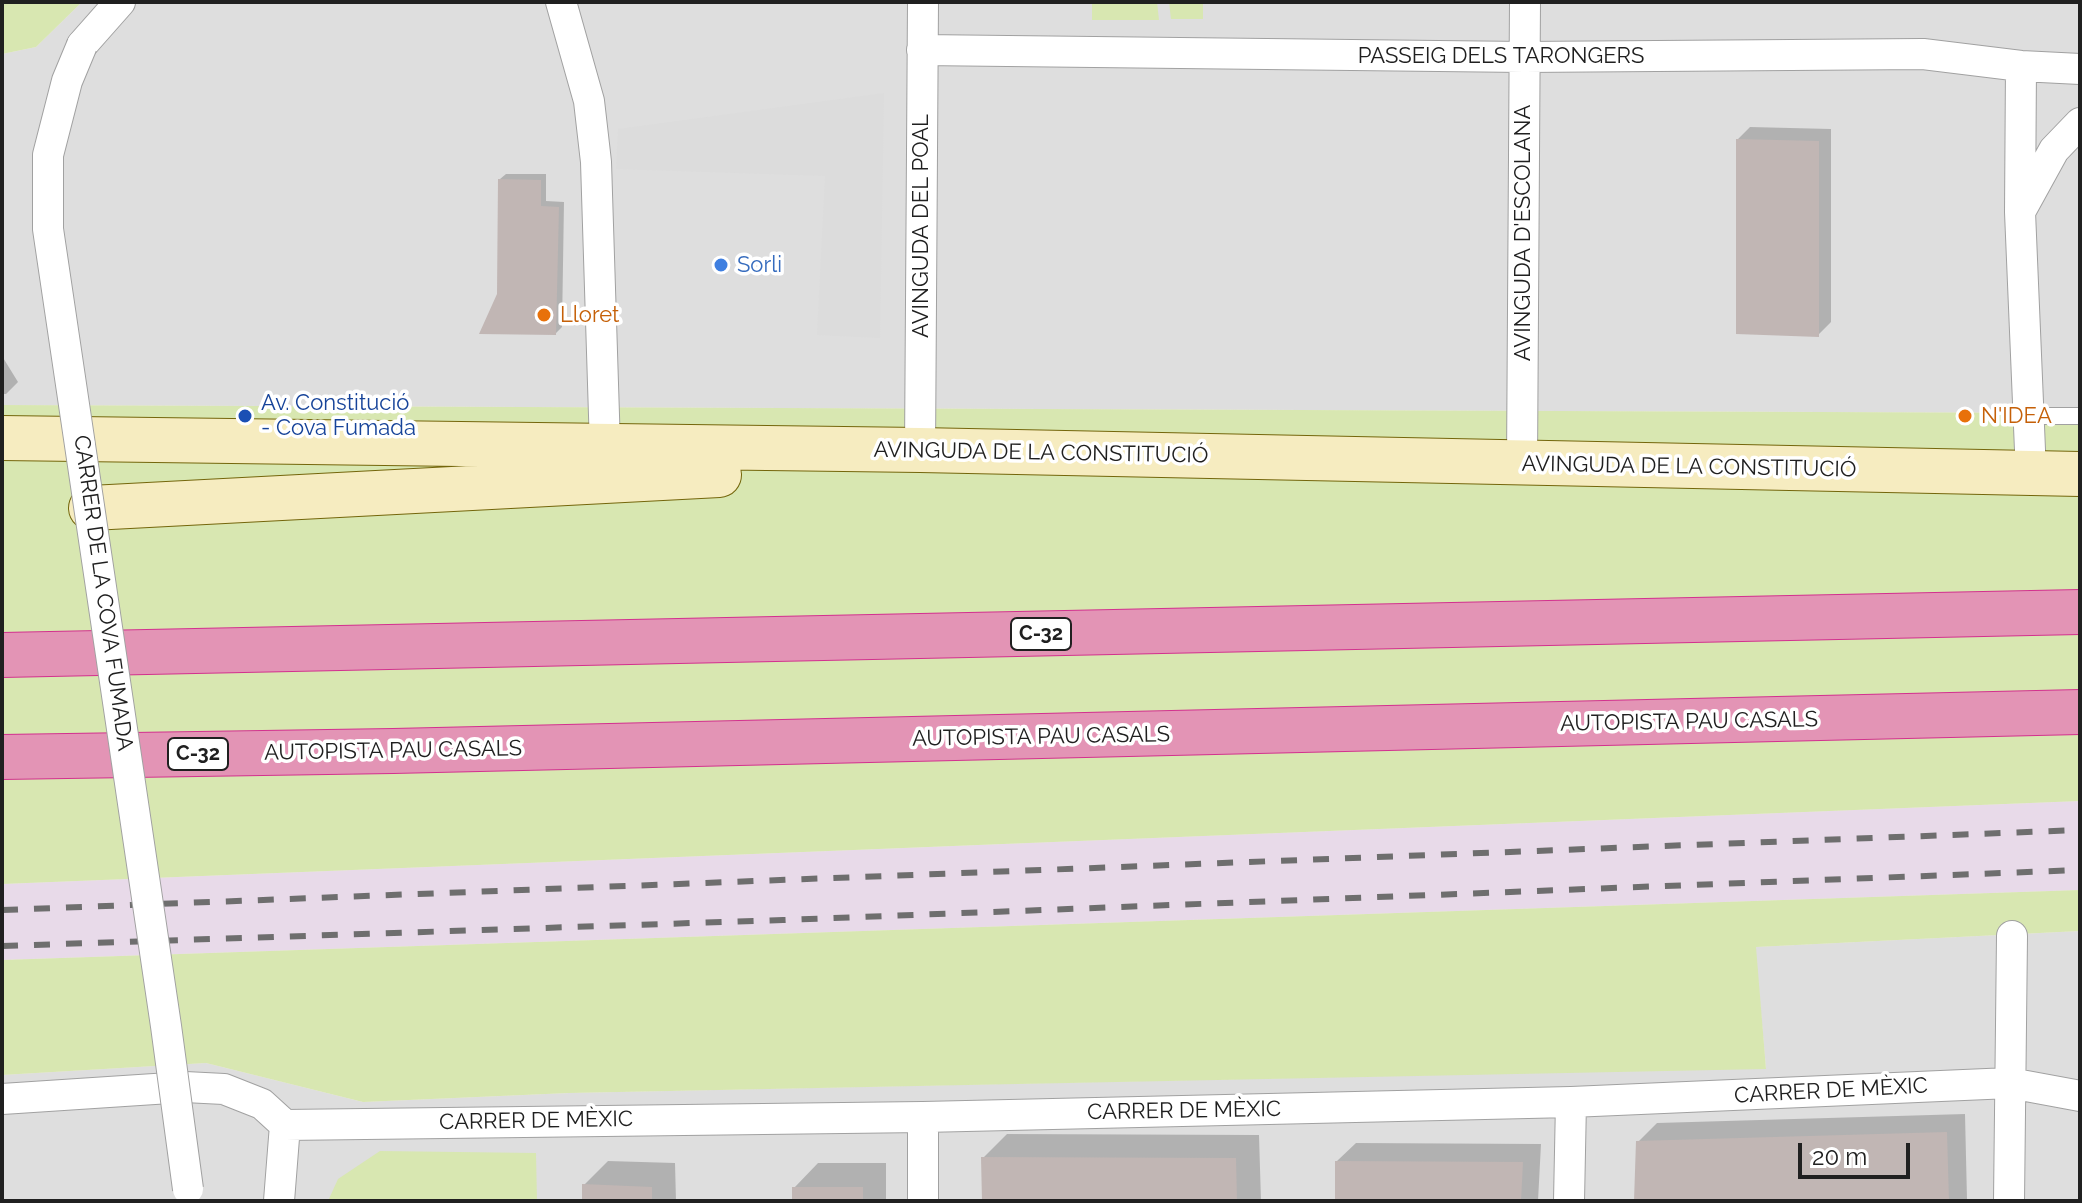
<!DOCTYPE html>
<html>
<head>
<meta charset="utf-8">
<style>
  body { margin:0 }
  #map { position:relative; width:2082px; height:1203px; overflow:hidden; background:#f0ebe8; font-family:Raleway,sans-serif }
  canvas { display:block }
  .frame { position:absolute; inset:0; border:4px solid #202020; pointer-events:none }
  .scale { position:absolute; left:1798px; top:1143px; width:112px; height:36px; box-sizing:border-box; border:4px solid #202020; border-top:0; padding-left:10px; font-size:24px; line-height:28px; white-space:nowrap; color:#202020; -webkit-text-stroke:6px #fff; paint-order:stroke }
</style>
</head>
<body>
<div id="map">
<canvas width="2082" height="1203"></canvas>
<div class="frame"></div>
<div class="scale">20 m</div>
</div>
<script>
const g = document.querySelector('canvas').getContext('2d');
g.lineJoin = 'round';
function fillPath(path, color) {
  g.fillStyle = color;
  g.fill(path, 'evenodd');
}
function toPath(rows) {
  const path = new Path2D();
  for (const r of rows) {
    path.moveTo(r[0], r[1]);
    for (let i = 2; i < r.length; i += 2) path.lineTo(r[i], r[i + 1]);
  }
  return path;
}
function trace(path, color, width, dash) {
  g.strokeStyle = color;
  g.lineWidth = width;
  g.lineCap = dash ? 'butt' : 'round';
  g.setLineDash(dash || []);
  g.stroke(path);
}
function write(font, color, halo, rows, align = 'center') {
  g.font = font + ' Raleway,sans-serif';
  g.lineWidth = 7;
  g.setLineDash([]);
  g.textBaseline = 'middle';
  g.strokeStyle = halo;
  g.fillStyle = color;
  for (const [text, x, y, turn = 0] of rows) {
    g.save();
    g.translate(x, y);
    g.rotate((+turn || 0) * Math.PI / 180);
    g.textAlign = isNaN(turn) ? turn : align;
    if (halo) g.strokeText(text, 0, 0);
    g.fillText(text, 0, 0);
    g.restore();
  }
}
const residential = toPath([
  [82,2,2080,2,2080,413,2,405,2,54,36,47],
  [2080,931,2080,1201,2,1201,2,1075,206,1063,363,1102,569,1093,1766,1068,1755,947]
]);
const industrial = toPath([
  [2080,801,2080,890,2,960,2,884]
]);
const grass = toPath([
  [2,2,82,2,36,47,2,54],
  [1092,2,1157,2,1159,20,1092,20],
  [1169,2,1203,2,1203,19,1171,19],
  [2,405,2080,413,2080,801,2,884],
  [2080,890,2080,931,1756,947,1766,1069,569,1093,363,1102,206,1063,2,1075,2,960],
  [380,1151,536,1153,537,1201,328,1201,338,1179]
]);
const parking = toPath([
  [884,93,880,338,817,335,825,176,616,169,618,129]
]);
const shadow = toPath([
  [1750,127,1831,129,1831,322,1819,334,1738,139],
  [506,174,546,174,546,201,564,202,562,327,556,333,499,295,500,179],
  [2,356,18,382,6,394,2,394],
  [1965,1114,1967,1199,1965,1201,1636,1201,1638,1142,1657,1123],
  [1007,1134,1259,1135,1261,1201,984,1201,983,1158],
  [1356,1143,1541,1144,1538,1201,1337,1201,1337,1161],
  [608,1161,675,1163,676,1201,584,1201,584,1185],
  [818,1163,886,1163,886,1201,794,1201,794,1188]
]);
const building = toPath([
  [1736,139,1819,141,1819,337,1736,334],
  [498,179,541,180,541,206,559,207,556,335,479,334,497,294],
  [1947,1132,1949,1201,1634,1201,1636,1141],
  [981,1157,1236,1158,1237,1201,982,1201],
  [1335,1161,1523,1162,1521,1201,1335,1201],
  [582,1184,652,1187,652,1201,582,1201],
  [792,1187,863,1187,863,1201,792,1201]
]);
const lane = toPath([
  [2029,416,2080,416]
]);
const street = toPath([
  [561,2,589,101,596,162,605,447],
  [82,45,120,2],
  [922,50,1524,57,1923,54,2021,66,2080,69],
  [2021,66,2020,212,2031,474],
  [2021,210,2054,150,2080,123],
  [920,450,923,2],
  [1522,463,1525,2],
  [2,1099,185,1087,224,1089,262,1104,285,1125],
  [923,1117,923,1201],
  [285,1125,923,1117,1571,1102,2010,1083,2080,1096],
  [279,1201,285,1125],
  [1569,1201,1571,1102],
  [2009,1201,2012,936]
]);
const secondary = toPath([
  [2,438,920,450,2080,474],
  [91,508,719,475]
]);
const highway = toPath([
  [2,655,2080,612],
  [2,757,393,751,2080,712]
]);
const rail = toPath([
  [2,910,2080,830],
  [2,946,783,920,2080,870]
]);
const streetBridge = toPath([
  [82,45,67,81,48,155,48,229,166,1026,188,1189]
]);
const markers = [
  [721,265,8,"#3f7fe0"],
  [544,315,8,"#e8710a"],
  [245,416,8,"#1a4fb4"],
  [1965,416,8,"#e8710a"]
];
const shields = [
  [1041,634,60],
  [198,754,60]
];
const shieldNames = [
  ["C-32",1041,634],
  ["C-32",198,754]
];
const streetNames = [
  ["PASSEIG DELS TARONGERS",1501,56],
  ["AVINGUDA DEL POAL",921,226,-90],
  ["AVINGUDA D'ESCOLANA",1523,233,-90],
  ["AVINGUDA DE LA CONSTITUCIÓ",1041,453,1],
  ["AVINGUDA DE LA CONSTITUCIÓ",1689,467,1],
  ["CARRER DE LA COVA FUMADA",103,593,82],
  ["AUTOPISTA PAU CASALS",1689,722,-1],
  ["AUTOPISTA PAU CASALS",1041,737,-1],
  ["AUTOPISTA PAU CASALS",393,751,-1],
  ["CARRER DE MÈXIC",1831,1091,-3],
  ["CARRER DE MÈXIC",1184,1111,-1],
  ["CARRER DE MÈXIC",536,1121,-1]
];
const shopNames = [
  ["Sorli",737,265]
];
const foodNames = [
  ["Lloret",560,315],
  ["N'IDEA",1981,416]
];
const transitNames = [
  ["Av. Constitució",261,403],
  ["- Cova Fumada",261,428]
];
fillPath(residential, '#dedede');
fillPath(industrial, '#e8dae9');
fillPath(grass, '#d8e7b1');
fillPath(parking, '#dcdcdc');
fillPath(shadow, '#0003');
fillPath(building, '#c1b6b4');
trace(lane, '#a1a1a1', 18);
trace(street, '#a1a1a1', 32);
trace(secondary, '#74660b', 46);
trace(highway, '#d2318e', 46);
trace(lane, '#fff', 16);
trace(street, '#fff', 30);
trace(secondary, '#f6ecc0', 44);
trace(highway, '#e394b5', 44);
trace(rail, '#6e6e6e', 6, [16, 16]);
trace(streetBridge, '#a1a1a1', 32, []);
trace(streetBridge, '#fff', 30);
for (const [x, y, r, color] of markers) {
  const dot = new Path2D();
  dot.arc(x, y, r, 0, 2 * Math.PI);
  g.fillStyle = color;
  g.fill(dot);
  trace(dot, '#fff', 3);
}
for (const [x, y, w] of shields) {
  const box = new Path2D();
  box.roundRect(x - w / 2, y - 16, w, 32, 6);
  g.fillStyle = '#fff';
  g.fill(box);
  trace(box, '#202020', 2);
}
write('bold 20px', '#202020', null, shieldNames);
write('22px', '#202020', '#fff', streetNames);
write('22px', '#366cbe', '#fff', shopNames, 'left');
write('22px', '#c56008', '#fff', foodNames, 'left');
write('22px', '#164399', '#fff', transitNames, 'left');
</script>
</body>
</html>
